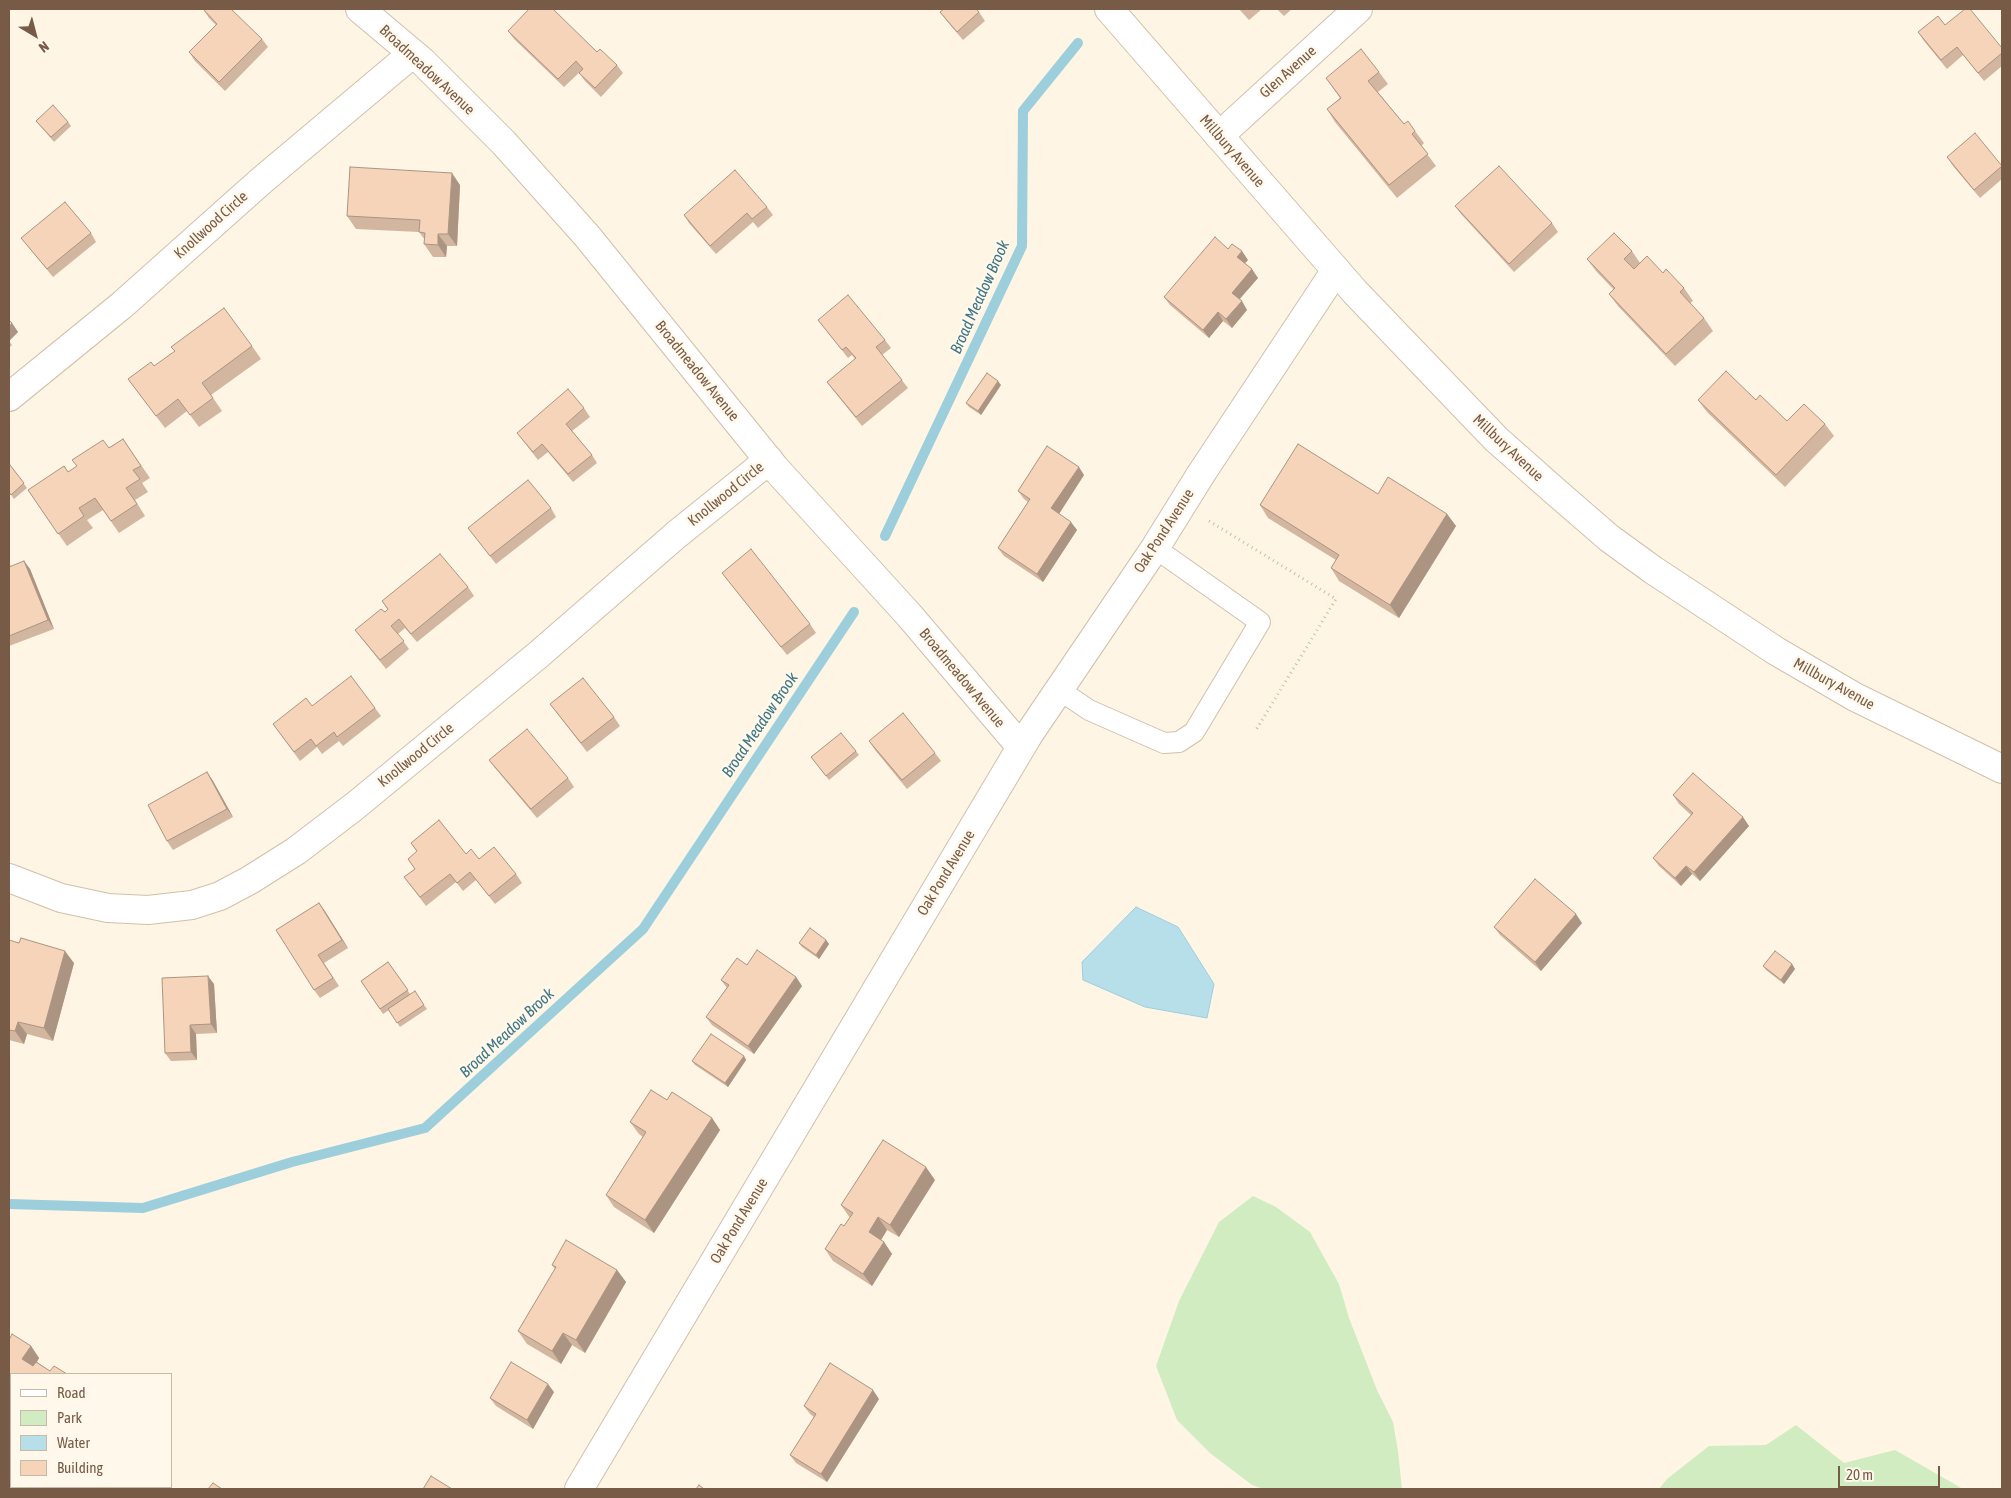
<!DOCTYPE html>
<html>
<head>
<meta charset="utf-8">
<style>
  body { margin:0 }
  #map { position:relative; width:2011px; height:1498px; overflow:hidden; background:#fef5e4; font-family:"Asap Condensed",sans-serif }
  canvas { display:block }
  .frame { position:absolute; inset:0; border:10px solid #785b47; pointer-events:none }
  .legend { position:absolute; left:10px; top:1373px; width:162px; height:115px; box-sizing:border-box; background:#fff8eb; border:1px solid #c9b9a9; margin:0; padding:6px 9px; list-style:none; font-size:15px; color:#785b47 }
  .legend li { display:flex; align-items:center; gap:10px; height:25px }
  .legend b { width:25px; border:1px solid #c9b9a9 }
  .north { position:absolute; left:10px; top:10px; width:50px; height:50px; -webkit-text-stroke:4px #fff8eb; paint-order:stroke; rotate:143deg; font-size:14px; font-weight:700; line-height:20px; text-align:center; color:#785b47 }
  .north::after { content:''; display:block; margin:auto; width:18px; height:22px; background:#785b47; clip-path:polygon(50% 0,100% 100%,50% 72%,0 100%) }
  .scale { position:absolute; left:1838px; top:1466px; width:102px; height:22px; box-sizing:border-box; border:2px solid #785b47; border-top:0; padding-left:6px; font-size:15px; line-height:18px; white-space:nowrap; color:#785b47; -webkit-text-stroke:4px #fff8eb; paint-order:stroke }
</style>
</head>
<body>
<div id="map">
<canvas width="2011" height="1498"></canvas>
<div class="frame"></div>
<ul class="legend">
<li><b style="height:6px;background:#fff"></b>Road</li>
<li><b style="height:14px;background:#d1ecc1"></b>Park</li>
<li><b style="height:14px;background:#b7dfe9"></b>Water</li>
<li><b style="height:14px;background:#f5d4b9"></b>Building</li>
</ul>
<div class="north">N</div>
<div class="scale">20 m</div>
</div>
<script>
const g = document.querySelector('canvas').getContext('2d');
g.lineJoin = 'round';
function fillPath(path, color) {
  g.fillStyle = color;
  g.fill(path, 'evenodd');
}
function toPath(rows) {
  const path = new Path2D();
  for (const r of rows) {
    path.moveTo(r[0], r[1]);
    for (let i = 2; i < r.length; i += 2) path.lineTo(r[i], r[i + 1]);
  }
  return path;
}
function trace(path, color, width, dash) {
  g.strokeStyle = color;
  g.lineWidth = width;
  g.lineCap = dash ? 'butt' : 'round';
  g.setLineDash(dash || []);
  g.stroke(path);
}
function write(font, color, halo, rows, align = 'center') {
  g.font = font + ' "Asap Condensed",sans-serif';
  g.lineWidth = 5;
  g.setLineDash([]);
  g.textBaseline = 'middle';
  g.strokeStyle = halo;
  g.fillStyle = color;
  for (const [text, x, y, turn = 0] of rows) {
    g.save();
    g.translate(x, y);
    g.rotate((+turn || 0) * Math.PI / 180);
    g.textAlign = isNaN(turn) ? turn : align;
    if (halo) g.strokeText(text, 0, 0);
    g.fillText(text, 0, 0);
    g.restore();
  }
}
const green = toPath([
  [1253,1196,1276,1207,1310,1232,1339,1284,1349,1318,1377,1390,1393,1422,1398,1451,1402,1489,1264,1489,1252,1485,1210,1453,1177,1420,1156,1366,1179,1301,1219,1222],
  [1796,1425,1844,1463,1895,1450,1963,1489,1659,1489,1667,1479,1709,1446,1766,1445]
]);
const water = toPath([
  [1136,907,1178,927,1214,984,1207,1018,1145,1007,1083,980,1082,962,1136,907]
]);
const stream = toPath([
  [885,536,1022,246,1023,111,1078,43],
  [9,1204,143,1208,292,1162,425,1128,643,929,854,612]
]);
const path = toPath([
  [1209,521,1336,599,1256,730]
]);
const lane = toPath([
  [1058,689,1089,710,1164,743,1179,742,1194,732,1260,622,1155,548]
]);
const street = toPath([
  [360,9,423,62,504,143,587,236,775,468,909,615,1021,747],
  [1219,136,1358,9],
  [9,397,122,305,261,181,412,54],
  [9,878,61,898,108,908,148,910,192,905,220,896,250,880,296,851,355,806,538,655,676,535,769,460],
  [579,1489,1029,734,1155,548,1201,474,1336,270]
]);
const secondary = toPath([
  [1109,9,1355,292,1496,439,1557,493,1609,538,1653,570,1776,651,1855,697,2002,769]
]);
const wall = toPath([
  [203,9,262,39,268,47,225,91,195,61,189,52,216,25,209,18],
  [1239,9,1262,9,1249,20],
  [1277,9,1292,9,1284,16],
  [940,12,979,12,985,21,963,40,946,20],
  [1945,25,2002,48,2002,66,1984,81,1963,55,1947,69,1924,41,1918,32],
  [508,31,597,52,617,65,623,73,601,97,585,81,579,73,582,70,564,87,514,39],
  [1379,72,1388,84,1378,92,1404,124,1415,131,1424,143,1421,146,1436,166,1397,198,1335,122,1327,109,1340,98,1326,78],
  [36,121,68,122,71,126,54,142],
  [1947,157,2002,166,2002,179,1980,198,1953,166],
  [460,185,457,246,447,246,446,257,433,257,424,244,425,240,419,232,356,229,347,216],
  [1455,206,1552,223,1558,232,1514,272,1461,214],
  [767,207,773,215,758,228,753,222,716,254,689,223,684,215],
  [91,233,96,242,53,277,21,238],
  [1632,251,1640,263,1663,273,1684,288,1693,301,1690,303,1704,318,1713,331,1675,366,1618,306,1609,294,1614,290,1596,271,1587,259],
  [1248,260,1245,263,1258,278,1239,299,1247,310,1232,328,1223,321,1209,338,1170,305,1164,297],
  [9,320,18,332,9,341,12,345,9,348],
  [818,320,885,340,891,348,882,355,908,388,862,426,833,390,827,382,855,359,852,355,848,358],
  [252,346,261,359,211,395,222,411,199,427,187,411,165,428,128,379,154,366],
  [1001,385,981,415,969,407,966,403],
  [1698,400,1756,400,1787,421,1825,424,1834,436,1785,487,1707,412],
  [584,408,590,417,572,431,592,455,597,463,573,482,548,452,538,460,517,433],
  [123,439,150,478,142,483,148,492,135,500,145,516,119,533,103,510,87,520,93,528,67,546,28,490,68,472],
  [10,465,27,488,14,499,9,492],
  [1084,475,1059,514,1077,530,1043,582,1004,556,998,548,1028,502,1024,499,1018,491],
  [1378,494,1447,514,1456,526,1399,618,1339,581,1331,568,1336,560,1268,518,1260,505],
  [551,508,556,517,496,564,468,528],
  [9,561,11,567,24,561,30,569,54,629,9,646],
  [722,573,810,624,816,633,787,655],
  [468,587,474,596,417,642,405,628,398,634,409,649,386,669,355,630,385,612,388,610,382,601],
  [550,704,614,717,620,726,587,752],
  [312,706,375,708,381,716,343,746,339,741,322,754,317,747,300,761,273,724],
  [869,741,935,753,941,761,907,789,875,750],
  [856,751,859,755,829,780,811,757],
  [489,760,568,778,574,787,537,818,495,768],
  [207,772,213,781,233,817,173,850,167,841],
  [1673,795,1749,826,1700,881,1692,874,1681,886,1659,866,1653,858,1691,815,1679,804],
  [411,843,466,854,516,874,522,883,495,904,476,880,463,891,456,882,426,906,404,877,415,869,408,859,417,852],
  [319,903,348,948,324,963,339,986,320,998,314,990],
  [1582,923,1541,971,1500,935,1494,927],
  [9,940,74,963,53,1041,27,1034,24,1044,9,1040],
  [826,940,829,944,819,959,802,947,799,943],
  [388,962,410,994,424,1005,427,1009,400,1027,389,1010,383,1014,361,981],
  [1792,964,1795,969,1784,984,1766,970,1763,966],
  [796,977,802,986,754,1054,712,1025,706,1017,727,988,721,980],
  [214,984,217,1033,196,1034,197,1060,171,1061,165,1053],
  [744,1056,746,1060,728,1087,695,1065,692,1061],
  [667,1100,712,1118,720,1130,654,1233,614,1207,606,1195,643,1137,639,1134,630,1122],
  [935,1180,899,1237,887,1230,881,1240,884,1242,892,1254,872,1286,833,1261,825,1249,844,1226,850,1218,841,1205],
  [552,1265,617,1270,626,1282,585,1353,572,1345,561,1364,527,1344,518,1331,555,1269],
  [9,1340,31,1346,39,1358,37,1362,50,1371,67,1374,11,1374,11,1417,9,1413,9,1406,10,1403,9,1402],
  [554,1392,533,1429,496,1406,490,1398],
  [879,1399,827,1482,796,1463,790,1455,814,1417,810,1414,804,1406]
]);
const shadedWall = toPath([
  [452,173,460,185,457,246,448,234],
  [438,234,447,246,446,257,438,245],
  [1242,251,1248,260,1243,265,1237,257],
  [1252,269,1258,278,1238,301,1232,293],
  [1242,301,1247,310,1232,328,1226,319],
  [1218,312,1223,321,1209,338,1203,330],
  [12,323,18,332,9,341,9,327],
  [998,381,1001,385,981,415,978,411],
  [1079,467,1084,475,1057,517,1051,508],
  [1447,514,1456,526,1399,618,1390,605],
  [1071,522,1077,530,1043,582,1037,574],
  [24,561,30,569,54,629,48,620],
  [207,772,213,781,233,817,227,809],
  [1743,817,1749,826,1700,881,1694,872],
  [1686,866,1692,874,1681,886,1675,878],
  [319,903,325,911,348,948,342,940],
  [1576,914,1582,923,1541,971,1535,962],
  [826,940,829,944,819,959,816,955],
  [65,951,74,963,53,1041,44,1028],
  [1792,964,1795,969,1784,984,1781,980],
  [208,976,214,984,217,1033,211,1024],
  [796,977,802,986,754,1054,748,1046],
  [18,1022,27,1034,24,1044,15,1031],
  [190,1025,196,1034,197,1060,191,1052],
  [744,1056,746,1060,728,1087,725,1083],
  [712,1118,720,1130,654,1233,645,1220],
  [926,1167,935,1180,899,1237,890,1225],
  [878,1217,887,1230,878,1245,869,1232],
  [884,1242,892,1254,872,1286,863,1274],
  [617,1270,626,1282,585,1353,576,1340],
  [563,1333,572,1345,561,1364,552,1351],
  [31,1346,39,1358,31,1372,22,1359],
  [9,1380,11,1383,11,1403,9,1401],
  [548,1384,554,1392,533,1429,527,1420],
  [873,1390,879,1399,827,1482,821,1474]
]);
const building = toPath([
  [203,9,231,9,262,39,219,82,189,52,217,24,203,9],
  [529,9,553,9,597,52,600,49,617,65,595,88,579,73,583,69,576,61,558,79,508,31,529,9],
  [944,9,976,9,979,12,957,32,940,12,944,9],
  [1965,9,1970,9,2002,48,2002,53,1978,73,1957,47,1941,60,1918,32,1938,16,1945,25,1965,9],
  [1361,49,1379,72,1368,81,1404,124,1408,121,1415,131,1412,134,1428,154,1389,185,1327,109,1341,98,1326,78,1361,49],
  [53,105,68,122,51,137,36,121,53,105],
  [1975,133,2002,166,1974,190,1947,157,1975,133],
  [1499,166,1552,223,1509,264,1455,206,1499,166],
  [350,167,452,173,448,234,438,234,438,245,424,244,425,233,419,232,420,220,347,216,350,167],
  [735,170,767,207,752,219,747,213,710,246,684,215,735,170],
  [65,202,91,233,47,269,21,238,65,202],
  [1614,233,1632,251,1624,259,1634,269,1647,256,1663,273,1666,269,1684,288,1680,292,1704,318,1666,354,1609,294,1615,288,1587,259,1614,233],
  [1215,237,1228,249,1232,244,1242,251,1237,257,1252,269,1232,293,1242,301,1226,319,1218,312,1203,330,1164,297,1215,237],
  [848,295,885,340,876,347,902,380,856,417,827,382,856,358,846,347,842,350,818,320,848,295],
  [224,308,252,346,202,383,213,398,190,415,178,399,156,416,128,379,151,362,154,366,175,351,171,347,224,308],
  [9,320,12,323,9,327,9,320],
  [1726,371,1756,400,1760,395,1787,421,1804,404,1825,424,1776,475,1698,400,1726,371],
  [987,373,998,381,978,411,966,403,987,373],
  [568,389,584,408,566,424,592,455,568,474,542,444,533,452,517,433,568,389],
  [123,439,141,466,133,470,140,479,126,488,137,504,111,521,95,498,79,508,84,516,58,534,28,490,64,466,68,472,77,466,72,460,103,440,109,448,123,439],
  [1298,444,1378,494,1388,477,1447,514,1390,605,1331,568,1339,555,1260,505,1298,444],
  [1047,446,1079,467,1051,508,1071,522,1037,574,998,548,1030,499,1018,491,1047,446],
  [10,465,24,483,11,495,9,492,9,466,10,465],
  [528,480,551,508,490,556,468,528,528,480],
  [751,549,810,624,781,647,722,573,751,549],
  [440,554,468,587,411,634,399,619,391,626,404,641,380,660,355,630,381,609,385,612,388,609,382,601,440,554],
  [24,561,48,620,9,636,9,567,24,561],
  [351,676,375,708,337,737,334,732,316,746,311,739,294,752,273,724,306,698,312,706,351,676],
  [583,678,614,717,581,743,550,704,583,678],
  [903,713,935,753,902,780,869,741,903,713],
  [527,729,568,778,531,809,489,760,527,729],
  [841,733,856,751,826,776,811,757,841,733],
  [207,772,227,809,167,841,148,805,207,772],
  [1693,773,1743,817,1694,872,1686,866,1675,878,1653,858,1693,813,1673,795,1693,773],
  [439,820,466,854,471,849,479,859,494,847,516,874,489,896,470,872,457,883,450,874,420,897,404,877,415,869,408,859,417,851,411,843,439,820],
  [1535,879,1576,914,1535,962,1494,927,1535,879],
  [319,903,342,940,318,955,333,978,314,990,276,930,319,903],
  [810,928,826,940,816,955,799,943,810,928],
  [21,938,65,951,44,1028,18,1022,15,1031,9,1030,9,940,19,943,21,938],
  [757,950,796,977,748,1046,706,1017,729,985,721,980,737,958,747,965,757,950],
  [1775,951,1792,964,1781,980,1763,966,1775,951],
  [388,962,408,990,380,1009,361,981,388,962],
  [208,976,211,1024,190,1025,191,1052,165,1053,162,978,208,976],
  [415,991,424,1005,397,1023,388,1009,415,991],
  [711,1034,744,1056,725,1083,692,1061,711,1034],
  [651,1090,667,1100,672,1092,712,1118,645,1220,606,1195,646,1132,630,1122,651,1090],
  [883,1140,926,1167,890,1225,878,1217,869,1232,884,1242,863,1274,825,1249,841,1224,844,1226,853,1213,841,1205,883,1140],
  [566,1240,617,1270,576,1340,563,1333,552,1351,518,1331,556,1267,552,1265,566,1240],
  [12,1334,31,1346,22,1359,33,1366,36,1362,50,1371,54,1366,67,1374,11,1374,11,1381,9,1380,9,1381,9,1340,12,1334],
  [511,1362,548,1384,527,1420,490,1398,511,1362],
  [830,1363,873,1390,821,1474,790,1455,816,1414,804,1406,830,1363],
  [11,1402,11,1413,9,1411,9,1406,11,1402],
  [431,1476,452,1489,423,1489,431,1476],
  [213,1483,222,1489,208,1489,213,1483],
  [699,1485,704,1489,696,1489,699,1485]
]);
const streetNames = [
  ["Broadmeadow Avenue",427,70,43],
  ["Glen Avenue",1288,72,-42],
  ["Millbury Avenue",1232,151,49],
  ["Knollwood Circle",211,225,-42],
  ["Broadmeadow Avenue",697,371,51],
  ["Millbury Avenue",1508,448,43],
  ["Knollwood Circle",726,494,-39],
  ["Oak Pond Avenue",1164,531,-57],
  ["Broadmeadow Avenue",962,678,50],
  ["Millbury Avenue",1834,684,29],
  ["Knollwood Circle",416,755,-39],
  ["Oak Pond Avenue",946,873,-59],
  ["Oak Pond Avenue",739,1221,-59]
];
const waterNames = [
  ["Broad Meadow Brook",980,297,-66],
  ["Broad Meadow Brook",760,725,-56],
  ["Broad Meadow Brook",507,1033,-43]
];
fillPath(green, '#d1ecc1');
fillPath(water, '#b7dfe9');
trace(water, '#9ccedb', 1);
trace(stream, '#9ccedb', 10);
trace(lane, '#d2bfab', 22);
trace(street, '#d2bfab', 30);
trace(secondary, '#d5bfa9', 30);
trace(path, '#dab79c', 3, [1, 4]);
trace(lane, '#fff', 20);
trace(street, '#fff', 28);
trace(secondary, '#fff', 28);
fillPath(wall, '#d3b69f');
fillPath(shadedWall, '#ac9482');
fillPath(building, '#f5d4b9');
trace(building, '#ac9482', 1);
write('15px', '#785b47', '#fff8eb', streetNames);
write('italic 16px', '#3d7685', '#fff8eb', waterNames);
</script>
</body>
</html>
